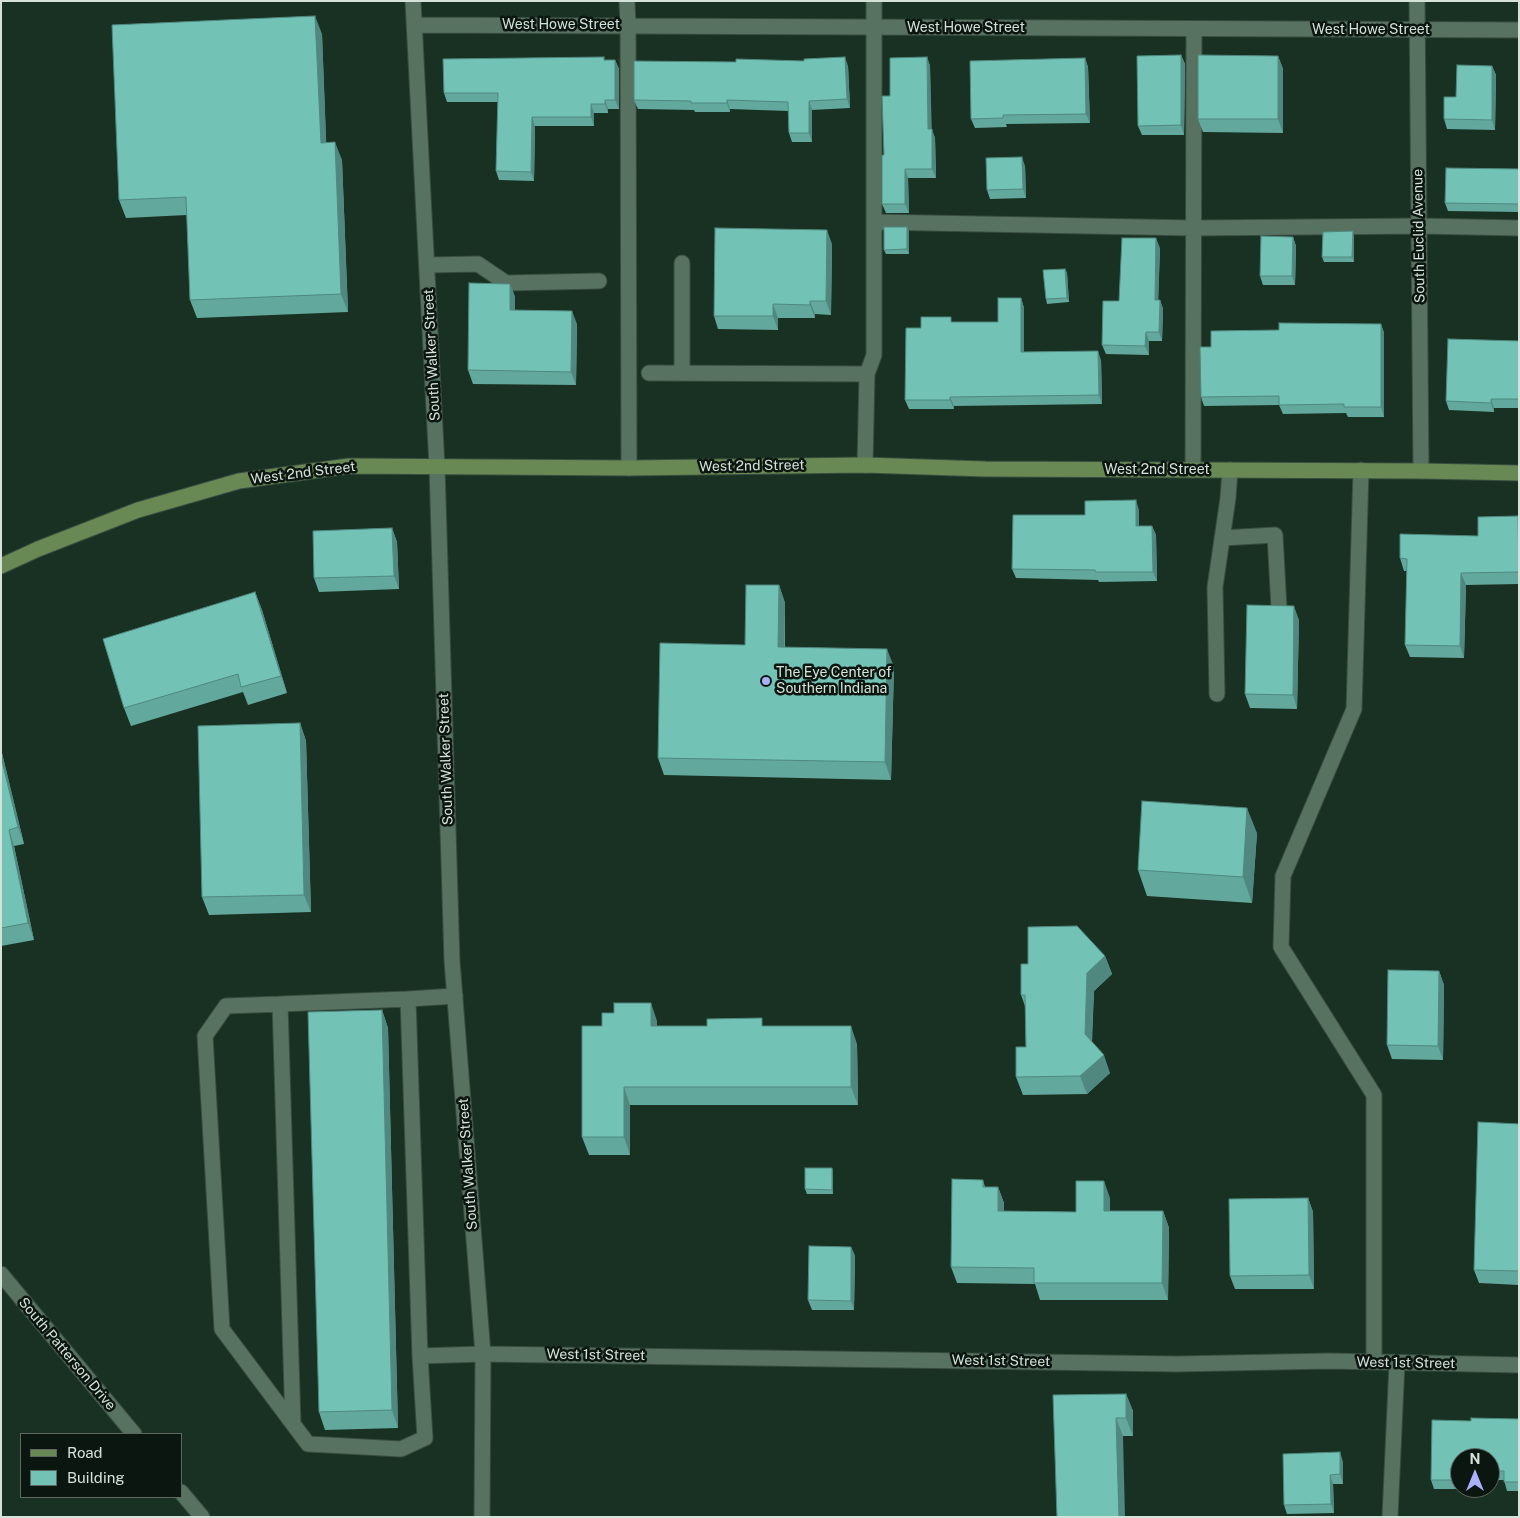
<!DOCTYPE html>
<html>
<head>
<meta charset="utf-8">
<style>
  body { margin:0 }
  #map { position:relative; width:1520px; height:1518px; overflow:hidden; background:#193122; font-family:"Public Sans",sans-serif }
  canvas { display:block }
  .frame { position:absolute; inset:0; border:2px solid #d4e2d9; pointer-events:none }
  .legend { position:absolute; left:20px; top:1433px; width:162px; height:65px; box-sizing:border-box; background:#0c1610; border:1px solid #5c6860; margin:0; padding:6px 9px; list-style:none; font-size:15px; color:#d4e2d9 }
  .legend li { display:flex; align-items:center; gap:10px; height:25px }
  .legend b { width:25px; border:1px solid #5c6860 }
  .north { position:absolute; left:1450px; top:1448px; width:50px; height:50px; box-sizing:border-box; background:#0c1610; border:1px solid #5c6860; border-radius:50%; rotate:0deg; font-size:14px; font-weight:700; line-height:20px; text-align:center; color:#d4e2d9 }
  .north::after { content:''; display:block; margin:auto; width:18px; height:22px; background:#aab0fb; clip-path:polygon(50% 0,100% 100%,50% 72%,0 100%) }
</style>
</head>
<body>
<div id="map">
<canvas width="1520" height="1518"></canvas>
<div class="frame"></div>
<ul class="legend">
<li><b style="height:6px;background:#688954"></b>Road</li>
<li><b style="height:14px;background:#72c3b5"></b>Building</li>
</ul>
<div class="north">N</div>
</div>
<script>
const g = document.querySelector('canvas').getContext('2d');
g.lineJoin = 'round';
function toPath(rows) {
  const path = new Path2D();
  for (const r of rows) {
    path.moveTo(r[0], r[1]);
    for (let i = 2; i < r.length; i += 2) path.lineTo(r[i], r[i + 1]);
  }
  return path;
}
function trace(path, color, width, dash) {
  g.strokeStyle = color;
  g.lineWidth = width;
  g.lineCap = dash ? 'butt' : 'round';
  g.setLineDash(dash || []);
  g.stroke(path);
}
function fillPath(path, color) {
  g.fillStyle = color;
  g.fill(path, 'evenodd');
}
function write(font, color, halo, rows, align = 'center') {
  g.font = font + ' "Public Sans",sans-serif';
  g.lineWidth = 5;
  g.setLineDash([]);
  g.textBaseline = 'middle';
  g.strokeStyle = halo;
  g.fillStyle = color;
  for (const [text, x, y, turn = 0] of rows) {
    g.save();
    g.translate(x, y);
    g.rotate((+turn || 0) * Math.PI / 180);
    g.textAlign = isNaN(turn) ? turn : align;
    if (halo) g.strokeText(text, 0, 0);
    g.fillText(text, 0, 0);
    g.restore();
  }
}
const lane = toPath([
  [628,26,629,468],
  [874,222,1194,228,1419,226,1519,228],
  [682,263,682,372],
  [427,265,478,264,506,283,599,281],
  [649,373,867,374],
  [865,465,867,374,874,355,874,1],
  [1193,470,1194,29],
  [1361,470,1354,709,1283,876,1281,947,1374,1095,1374,1362],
  [1222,538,1275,535,1279,608],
  [1217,694,1215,587,1228,498,1230,470],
  [455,996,408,999,420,1356,483,1354],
  [408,999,280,1004,293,1424,308,1444,401,1449,425,1438,420,1356],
  [280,1004,226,1006,205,1036,222,1329,293,1424]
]);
const street = toPath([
  [413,1,437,467],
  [627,1,628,26],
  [1417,1,1421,471],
  [414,25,1519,30],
  [482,1517,483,1354],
  [1390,1517,1397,1363]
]);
const secondary = toPath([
  [437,467,452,961,483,1354,1177,1364,1329,1361,1519,1365],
  [1,1274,134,1434],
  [181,1492,202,1517]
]);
const primary = toPath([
  [1,566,38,549,138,510,239,481,349,466,629,468,865,465,985,469,1421,471,1519,473]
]);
const wall = toPath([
  [322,34,326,143,342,160,348,312,197,318,190,300,187,215,126,218,119,200],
  [1181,55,1185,64,1184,135,1142,135,1138,126],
  [1278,56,1283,69,1283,133,1203,132,1198,119],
  [927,57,930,66,931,129,935,138,936,178,908,178,909,213,886,213,882,204,890,96],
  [1085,58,1088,67,1090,123,1006,124,1007,127,975,128,971,119],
  [605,60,615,60,619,69,619,109,608,109,608,113,594,113,594,126,535,126,534,181,499,180,496,171,498,102,447,102,444,93],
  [848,66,850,108,812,110,812,142,792,142,789,133,788,111,730,109,730,112,695,112,694,110,638,109,634,100],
  [1492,66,1496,75,1495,130,1447,129,1444,119,1456,97],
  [1025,166,1026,198,990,199,987,190],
  [1519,169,1519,212,1448,211,1445,203],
  [907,227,909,232,909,254,886,254,884,250],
  [1354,236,1354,262,1324,262,1322,257],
  [1293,237,1296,246,1295,285,1263,285,1260,276],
  [832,244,831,315,815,314,815,318,778,318,778,330,718,329,714,316],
  [1160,248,1158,300,1160,300,1163,309,1162,341,1149,341,1149,355,1106,354,1102,345,1119,301],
  [1065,269,1067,273,1069,302,1047,304,1046,299],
  [510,284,515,297,515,310,577,324,576,385,473,384,468,370],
  [1021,298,1024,308,1024,352,1101,360,1102,404,954,406,954,409,909,409,905,400,921,328,952,322,998,322],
  [1381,324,1384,333,1384,417,1348,417,1346,413,1283,414,1279,405,1204,406,1201,397,1211,347,1279,330],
  [1519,341,1519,408,1494,408,1494,412,1449,410,1446,401],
  [1139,510,1139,526,1152,526,1156,535,1157,581,1099,582,1098,580,1016,578,1012,569,1085,515],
  [1518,516,1519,518,1519,584,1466,585,1464,658,1410,657,1405,645,1407,571,1404,571,1400,558,1478,536],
  [392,528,397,542,399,589,319,592,314,578],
  [779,585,785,603,785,647,894,667,891,780,664,775,658,758,745,645],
  [255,592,262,610,287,693,248,705,243,692,131,726,124,708],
  [1299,620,1297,709,1250,708,1245,694],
  [300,723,306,741,311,912,209,915,202,897],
  [1,749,24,844,14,846,34,940,1,946],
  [1257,833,1252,903,1147,896,1138,870],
  [1105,956,1112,974,1094,991,1092,1042,1110,1073,1087,1094,1023,1095,1016,1077,1026,1047,1025,1006,1021,995,1028,964],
  [1439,971,1444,985,1443,1060,1392,1059,1387,1045],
  [382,1010,388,1028,398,1428,325,1430,319,1412],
  [657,1021,657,1026,765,1026,857,1044,858,1105,630,1105,630,1155,589,1155,582,1137,602,1026],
  [1519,1124,1519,1285,1479,1283,1474,1270],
  [832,1168,833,1173,833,1194,807,1194,805,1189],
  [983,1180,985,1187,998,1187,1004,1203,1004,1211,1076,1212,1110,1198,1110,1211,1163,1211,1169,1228,1168,1300,1040,1300,1035,1284,957,1283,951,1267],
  [1308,1198,1313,1212,1314,1289,1235,1289,1230,1276],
  [851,1247,855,1256,854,1310,812,1310,808,1300],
  [1126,1394,1133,1411,1133,1436,1123,1436,1057,1517],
  [1519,1419,1519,1491,1507,1491,1504,1480,1490,1480,1490,1458,1460,1458,1460,1479,1458,1479,1458,1489,1434,1489,1431,1480,1471,1421],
  [1343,1462,1343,1484,1333,1484,1334,1513,1287,1514,1284,1505]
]);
const shadedWall = toPath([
  [315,16,322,34,327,161,321,143],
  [1181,55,1185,64,1184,135,1181,125],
  [1278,56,1283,69,1283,133,1278,119],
  [845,57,848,66,850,108,847,99],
  [927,57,930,66,932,138,928,129],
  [1085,58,1088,67,1090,123,1086,114],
  [615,60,619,69,619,109,615,100],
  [1492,66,1496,75,1495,130,1492,120],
  [605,100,608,109,608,113,605,104],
  [727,100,730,109,730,112,727,103],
  [809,101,812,110,812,142,809,133],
  [591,104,594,113,594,126,591,117],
  [532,117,535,126,534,181,531,172],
  [932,129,935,138,936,178,932,169],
  [335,142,342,160,348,312,341,294],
  [1022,157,1025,166,1026,198,1023,189],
  [905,169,908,178,909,213,905,204],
  [907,227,909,232,909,254,907,249],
  [827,230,832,244,831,315,826,301],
  [1353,231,1354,236,1354,262,1352,257],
  [1293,237,1296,246,1295,285,1292,276],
  [1156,238,1160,248,1158,309,1155,300],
  [1065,269,1067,273,1069,302,1067,298],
  [510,284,515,297,515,323,510,310],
  [1021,298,1024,308,1024,361,1021,352],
  [1160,300,1163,309,1162,341,1159,332],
  [810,301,815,314,815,318,810,305],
  [773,304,778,318,778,330,773,316],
  [572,311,577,324,576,385,571,372],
  [1381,324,1384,333,1384,417,1381,407],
  [1146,332,1149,341,1149,355,1145,346],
  [1098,351,1101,360,1102,404,1099,395],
  [950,397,954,406,954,409,950,400],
  [1491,399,1494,408,1494,412,1491,403],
  [1136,500,1139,510,1139,536,1136,526],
  [1518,516,1519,518,1519,572],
  [1152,526,1156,535,1157,581,1153,572],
  [392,528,397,542,399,589,394,576],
  [1461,573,1466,585,1464,658,1460,646],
  [779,585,785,603,784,665,778,647],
  [255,592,262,610,287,693,281,676],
  [1294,606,1299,620,1297,709,1293,695],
  [887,649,894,667,891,780,885,762],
  [300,723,306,741,311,912,304,895],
  [1,749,24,844,18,827,1,757],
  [1247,808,1257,833,1252,903,1243,877],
  [9,830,14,846,34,940,28,923],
  [1105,956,1112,974,1094,991,1091,1052,1085,1034,1087,973],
  [1439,971,1444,985,1443,1060,1438,1046],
  [651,1003,657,1021,657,1044,651,1026],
  [382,1010,388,1028,398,1428,392,1410],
  [851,1026,857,1044,858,1105,851,1087],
  [1104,1055,1110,1073,1087,1094,1080,1076],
  [624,1087,630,1105,630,1155,624,1137],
  [832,1168,833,1173,833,1194,832,1190],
  [1104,1181,1110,1198,1110,1228,1104,1211],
  [998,1187,1004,1203,1004,1228,998,1211],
  [1308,1198,1313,1212,1314,1289,1309,1275],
  [1163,1211,1169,1228,1168,1300,1162,1283],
  [851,1247,855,1256,854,1310,851,1301],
  [1126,1394,1133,1411,1133,1436,1126,1418],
  [1116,1418,1123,1436,1125,1517,1119,1517],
  [1340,1452,1343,1462,1343,1484,1340,1474],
  [1455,1470,1458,1479,1458,1489,1455,1480],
  [1330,1475,1333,1484,1334,1513,1331,1504]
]);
const building = toPath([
  [315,16,321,143,335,142,341,294,190,300,186,197,119,200,112,25,315,16],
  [1181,55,1181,125,1138,126,1137,56,1181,55],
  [1198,55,1278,56,1278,119,1198,119,1198,55],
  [604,57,604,60,615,60,615,100,605,100,605,104,591,104,591,117,532,117,531,172,496,171,498,93,444,93,443,59,604,57],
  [845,57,847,99,809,101,809,133,789,133,788,102,727,100,727,103,691,103,691,101,634,100,634,61,736,62,736,59,804,61,804,59,845,57],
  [927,57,928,129,932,129,932,169,905,169,905,204,882,204,882,155,884,155,882,96,890,96,890,58,927,57],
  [1085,58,1086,114,1003,115,1003,118,971,119,970,61,1085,58],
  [1457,65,1492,66,1492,120,1444,119,1444,97,1456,97,1457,65],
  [1022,157,1023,189,987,190,986,158,1022,157],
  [1446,168,1519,169,1519,204,1445,203,1446,168],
  [884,227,907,227,907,249,884,250,884,227],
  [715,228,827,230,826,301,810,301,810,305,773,304,773,316,714,316,715,228],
  [1353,231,1352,257,1322,257,1323,232,1353,231],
  [1261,236,1293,237,1292,276,1260,276,1261,236],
  [1122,238,1156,238,1155,300,1160,300,1159,332,1146,332,1145,346,1102,345,1103,301,1119,301,1122,238],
  [1065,269,1067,298,1046,299,1043,270,1065,269],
  [469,283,510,284,510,310,572,311,571,372,468,370,469,283],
  [998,298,1021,298,1021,352,1098,351,1099,395,950,397,950,400,905,400,906,328,921,328,921,317,951,317,951,322,998,322,998,298],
  [1279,323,1381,324,1381,407,1344,407,1344,404,1279,405,1279,396,1201,397,1200,347,1211,347,1211,331,1279,330,1279,323],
  [1448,339,1519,341,1519,399,1491,399,1491,403,1446,401,1448,339],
  [1136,500,1136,526,1152,526,1153,572,1096,572,1095,570,1012,569,1013,515,1085,515,1085,501,1136,500],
  [1518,516,1519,572,1461,573,1460,646,1405,645,1407,559,1400,558,1400,534,1478,536,1478,517,1518,516],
  [392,528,394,576,314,578,313,531,392,528],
  [746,585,779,585,778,647,887,649,885,762,658,758,660,643,745,645,746,585],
  [255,592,281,676,241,687,238,674,124,708,103,639,255,592],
  [1247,605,1294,606,1293,695,1245,694,1247,605],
  [300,723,304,895,202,897,198,726,300,723],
  [1,757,18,827,9,830,28,923,1,928,1,757],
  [1142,801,1247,808,1243,877,1138,870,1142,801],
  [1077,926,1105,956,1087,973,1085,1034,1104,1055,1080,1076,1016,1077,1016,1047,1026,1047,1025,995,1021,995,1021,964,1028,964,1028,927,1077,926],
  [1388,970,1439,971,1438,1046,1387,1045,1388,970],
  [614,1003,651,1003,651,1026,707,1026,707,1019,762,1018,762,1026,851,1026,851,1087,624,1087,624,1137,582,1137,582,1026,602,1026,602,1013,614,1013,614,1003],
  [382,1010,392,1410,319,1412,308,1012,382,1010],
  [1478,1122,1519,1124,1519,1271,1474,1270,1478,1122],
  [805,1168,832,1168,832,1190,805,1189,805,1168],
  [952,1179,983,1180,983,1187,998,1187,998,1211,1076,1212,1076,1181,1104,1181,1104,1211,1163,1211,1162,1283,1034,1283,1034,1268,951,1267,952,1179],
  [1308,1198,1309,1275,1230,1276,1229,1199,1308,1198],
  [809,1246,851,1247,851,1301,808,1300,809,1246],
  [1126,1394,1126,1418,1116,1418,1119,1517,1057,1517,1053,1395,1126,1394],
  [1471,1418,1519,1419,1519,1482,1504,1482,1504,1471,1490,1471,1490,1458,1460,1458,1460,1470,1455,1470,1455,1480,1431,1480,1432,1420,1471,1421,1471,1418],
  [1340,1452,1340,1474,1330,1475,1331,1504,1284,1505,1283,1454,1340,1452]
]);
const markers = [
  [766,681,5,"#aab0fb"]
];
const streetNames = [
  ["West Howe Street",561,25],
  ["West Howe Street",966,28],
  ["West Howe Street",1371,30],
  ["South Euclid Avenue",1419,236,-91],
  ["South Walker Street",432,355,-93],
  ["West 2nd Street",752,466,-1],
  ["West 2nd Street",1157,470],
  ["West 2nd Street",303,473,-7],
  ["South Walker Street",446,759,-92],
  ["South Walker Street",468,1164,-94],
  ["South Patterson Drive",67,1354,50],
  ["West 1st Street",596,1355,1],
  ["West 1st Street",1001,1361,1],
  ["West 1st Street",1406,1363,1]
];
const poiNames = [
  ["The Eye Center of",776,673],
  ["Southern Indiana",776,689]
];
trace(lane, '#394d41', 17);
trace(street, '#394d41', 17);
trace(secondary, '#394d41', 17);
trace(primary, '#394d41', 17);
trace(lane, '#587261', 15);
trace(street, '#587261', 15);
trace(secondary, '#587261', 15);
trace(primary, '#688954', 15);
fillPath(wall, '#62a89c');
fillPath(shadedWall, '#50887f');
fillPath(building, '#72c3b5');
trace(building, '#50887f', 1);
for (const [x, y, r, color] of markers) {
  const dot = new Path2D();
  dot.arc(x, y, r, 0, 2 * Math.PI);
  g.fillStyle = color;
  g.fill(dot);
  trace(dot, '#0c1610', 2);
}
write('14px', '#d4e2d9', '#0c1610', streetNames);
write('14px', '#d4e2d9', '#0c1610', poiNames, 'left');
</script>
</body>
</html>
